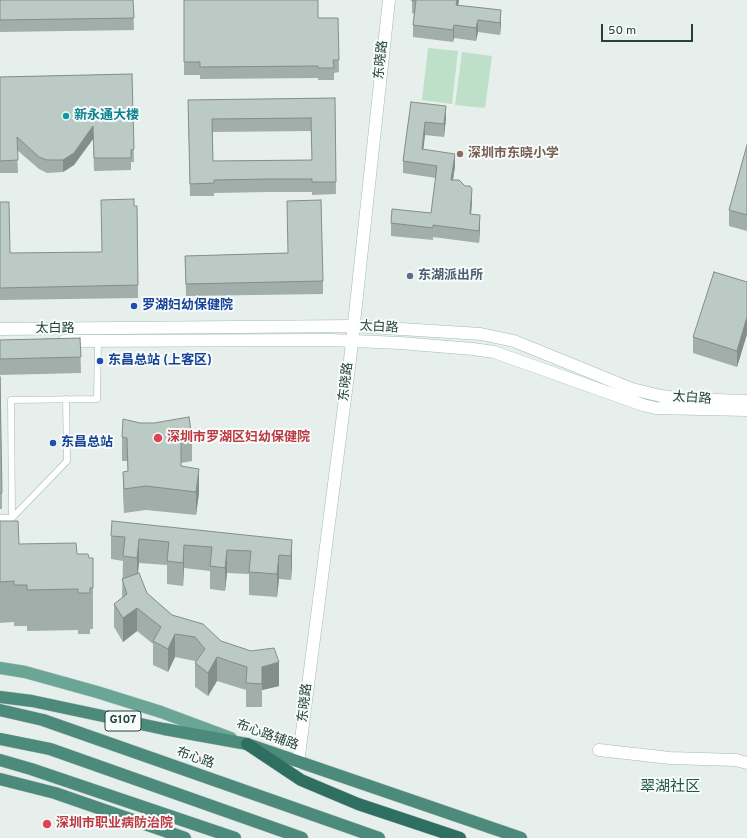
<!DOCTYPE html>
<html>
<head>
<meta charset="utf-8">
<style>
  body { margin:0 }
  #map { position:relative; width:747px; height:838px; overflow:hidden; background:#e6efeb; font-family:Overpass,sans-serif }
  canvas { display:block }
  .scale { position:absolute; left:601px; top:24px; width:92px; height:18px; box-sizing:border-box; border:2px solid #24423a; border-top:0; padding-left:5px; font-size:12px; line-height:14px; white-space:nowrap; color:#24423a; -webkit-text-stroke:3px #f7fbf9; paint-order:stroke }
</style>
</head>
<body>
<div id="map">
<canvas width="747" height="838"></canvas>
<div class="scale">50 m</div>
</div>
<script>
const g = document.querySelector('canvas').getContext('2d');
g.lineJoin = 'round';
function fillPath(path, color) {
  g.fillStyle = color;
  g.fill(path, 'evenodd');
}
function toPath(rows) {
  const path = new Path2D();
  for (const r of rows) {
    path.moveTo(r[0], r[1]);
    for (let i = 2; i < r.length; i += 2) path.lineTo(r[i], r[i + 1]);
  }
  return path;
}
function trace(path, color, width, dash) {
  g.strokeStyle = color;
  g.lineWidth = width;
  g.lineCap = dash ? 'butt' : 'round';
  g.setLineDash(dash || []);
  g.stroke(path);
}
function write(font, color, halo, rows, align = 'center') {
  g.font = font + ' Overpass,"Noto Sans SC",sans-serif';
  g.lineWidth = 4;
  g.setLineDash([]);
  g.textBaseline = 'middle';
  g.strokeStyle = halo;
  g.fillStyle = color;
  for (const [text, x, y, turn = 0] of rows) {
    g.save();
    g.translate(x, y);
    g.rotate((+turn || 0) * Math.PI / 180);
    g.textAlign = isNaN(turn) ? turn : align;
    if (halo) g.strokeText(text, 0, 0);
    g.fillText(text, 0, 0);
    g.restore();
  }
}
const green = toPath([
  [428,48,458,51,452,104,422,100],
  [462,52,492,56,485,108,455,105]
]);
const service = toPath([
  [0,518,12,518,67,461,66,399],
  [12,518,11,400,97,399,98,339]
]);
const minor = toPath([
  [599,750,670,758,736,760,747,763]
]);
const tertiary = toPath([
  [298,763,350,360,389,0]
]);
const secondary = toPath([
  [0,329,353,326,481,334,514,341,632,389,661,396,684,399,747,401],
  [64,341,330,340,400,343,473,349,494,352,643,405,655,408,747,410]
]);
const primary = toPath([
  [0,668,25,672,97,692,161,712,231,738]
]);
const trunk = toPath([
  [0,697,32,701,164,729,247,744,521,838],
  [0,710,43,720,379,838],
  [0,739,50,749,302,838],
  [0,760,31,769,235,838],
  [0,779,55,793,185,838]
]);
const motorway = toPath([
  [247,744,301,780,358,804,460,838]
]);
const wall = toPath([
  [0,0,133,0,134,30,0,32],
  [184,0,318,18,338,18,339,72,334,73,334,80,318,80,318,78,200,79,200,75,184,75],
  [412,0,459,0,458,5,501,23,500,35,478,32,476,41,454,38,453,42,413,37,413,25,414,14,412,13],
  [132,74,134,162,131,162,131,170,94,171,93,139,74,165,63,172,47,173,39,169,17,150,18,173,0,173,0,77],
  [335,98,336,194,312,195,312,192,269,192,214,193,214,196,190,196,188,100],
  [311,131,312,160,213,161,213,132],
  [411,102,446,118,444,137,425,135,423,149,455,166,453,180,472,202,471,214,480,227,479,243,433,237,433,240,391,236,391,223,431,213,436,178,403,173,403,161],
  [747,145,747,231,729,226,729,210],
  [0,202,10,253,102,252,134,206,137,206,138,298,0,300],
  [288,253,323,281,323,294,186,296,185,256],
  [747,282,747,334,737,367,693,353,693,337],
  [80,338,81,373,0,375,0,340],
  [0,377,2,493,2,509,0,509],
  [122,437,192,438,192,461,181,463,181,466,199,493,196,515,146,510,124,513,123,496,123,472,128,471,127,461,122,461],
  [0,521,19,544,77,554,89,558,93,588,93,629,90,629,90,634,78,634,78,630,27,631,27,626,14,626,14,622,0,623],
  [111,536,292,540,292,564,291,580,279,579,277,597,249,595,249,574,227,573,225,591,210,589,210,571,184,568,183,586,167,584,167,565,139,563,138,573,147,593,172,615,221,641,279,686,262,690,262,707,246,707,246,690,217,681,208,696,195,687,195,663,196,662,195,661,175,657,168,672,153,665,153,644,137,631,123,642,114,627,114,604,122,598,123,561,111,559]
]);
const shadedWall = toPath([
  [457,0,459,0,456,17,456,5],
  [501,10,501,23,500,35,500,23],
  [478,20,478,32,476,41,476,28],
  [454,25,454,38,453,42,453,30],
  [446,106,446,118,444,137,444,124],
  [425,122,425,135,422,162,422,149],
  [93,126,93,139,74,165,63,172,63,160],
  [455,154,455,166,451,193,451,180],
  [472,189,472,202,470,226,470,214],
  [480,215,480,227,479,243,479,231],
  [747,317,747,334,737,367,737,351],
  [199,469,199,493,196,515,196,492],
  [139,539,139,563,137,581,137,558],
  [292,540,292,564,291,580,291,556],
  [184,545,184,568,183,586,183,563],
  [227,550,227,573,225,591,225,568],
  [279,555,279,579,277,597,277,574],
  [137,608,137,631,123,642,123,618],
  [175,634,175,657,168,672,168,649],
  [217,657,217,681,208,696,208,673],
  [279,662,279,686,262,690,262,667]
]);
const building = toPath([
  [0,0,133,0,134,18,0,20,0,0],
  [184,0,318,0,318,18,338,18,339,60,333,60,334,68,318,68,318,66,200,67,200,62,184,62,184,0],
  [412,0,457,0,456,5,501,10,500,23,478,20,476,28,454,25,453,30,413,25,416,1,412,1,412,0],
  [132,74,134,149,131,150,131,158,94,158,93,126,74,153,63,160,47,160,39,157,17,137,18,160,0,161,0,77,132,74],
  [335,98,336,182,312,182,312,179,269,179,214,180,214,183,190,184,188,100,335,98],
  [311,118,312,160,213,161,212,119,311,118],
  [411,102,446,106,444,124,425,122,422,149,455,154,451,180,459,180,465,186,470,186,472,189,470,214,480,215,479,231,433,225,433,228,391,223,392,209,431,213,437,166,403,161,411,102],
  [747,145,747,215,729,210,747,145],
  [134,199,134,206,137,206,138,285,0,288,0,202,9,202,10,253,102,252,101,200,134,199],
  [321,200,323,281,186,284,185,256,288,253,287,201,321,200],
  [714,272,747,282,747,317,737,351,693,337,714,272],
  [80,338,81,357,0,359,0,340,80,338],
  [0,377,2,493,0,493,0,377],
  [189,417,192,438,181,440,181,466,199,469,196,492,146,486,124,489,123,472,128,471,127,438,122,437,123,419,140,423,154,423,189,417],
  [0,521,18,521,19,544,76,543,77,554,88,554,89,558,93,558,93,588,90,588,90,593,78,593,78,589,27,590,27,585,14,585,14,581,0,582,0,521],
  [112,521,292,540,291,556,279,555,277,574,249,572,251,551,227,550,225,568,210,566,212,547,184,545,183,563,167,561,169,542,139,539,137,558,123,556,125,537,111,536,112,521],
  [139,573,147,593,172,615,203,624,221,641,251,651,274,648,279,662,262,667,262,684,246,683,247,667,217,657,208,673,195,663,205,649,195,637,175,634,168,649,153,641,161,627,137,608,123,618,114,604,127,594,122,579,139,573]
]);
const markers = [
  [66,116,4,"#0f9aa8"],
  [460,154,4,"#8d6e63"],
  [410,276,4,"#5c6f8a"],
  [134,306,4,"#1a4fb4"],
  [100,361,4,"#1a4fb4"],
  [158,438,5,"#e0444e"],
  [53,443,4,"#1a4fb4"],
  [47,824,5,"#e0444e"]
];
const shields = [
  [123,721,36]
];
const shieldNames = [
  ["G107",123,721]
];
const streetNames = [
  ["东晓路",382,60,-84],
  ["太白路",379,328,3],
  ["太白路",55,329],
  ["东晓路",347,382,-83],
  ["太白路",692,399,4],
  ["东晓路",306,703,-83],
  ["布心路辅路",267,736,20],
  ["布心路",195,759,19]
];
const cultureNames = [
  ["新永通大楼",74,116]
];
const educationNames = [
  ["深圳市东晓小学",468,154]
];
const serviceNames = [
  ["东湖派出所",418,276]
];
const transitNames = [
  ["罗湖妇幼保健院",142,306],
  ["东昌总站 (上客区)",108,361],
  ["东昌总站",61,443]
];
const healthNames = [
  ["深圳市罗湖区妇幼保健院",167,438],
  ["深圳市职业病防治院",56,824]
];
const quarterNames = [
  ["翠湖社区",670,788]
];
fillPath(green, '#bfe0c8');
trace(service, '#a8b8b2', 7);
trace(minor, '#a8b8b2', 13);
trace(tertiary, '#a8b8b2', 13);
trace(secondary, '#a4bbb3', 13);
trace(primary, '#c2cac8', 13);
trace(trunk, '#c2cac8', 13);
trace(motorway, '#c2cac8', 13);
trace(service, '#fff', 6);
trace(minor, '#fff', 12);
trace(tertiary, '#fff', 12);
trace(secondary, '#fff', 12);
trace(primary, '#6aa596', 12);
trace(trunk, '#4c8a7c', 12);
trace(motorway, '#2f6f62', 12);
fillPath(wall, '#a1aea9');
fillPath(shadedWall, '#838d89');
fillPath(building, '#bbcac4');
trace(building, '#838d89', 1);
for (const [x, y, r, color] of markers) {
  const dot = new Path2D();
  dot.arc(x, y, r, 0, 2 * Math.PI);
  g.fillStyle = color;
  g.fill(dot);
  trace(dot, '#f7fbf9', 1.5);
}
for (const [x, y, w] of shields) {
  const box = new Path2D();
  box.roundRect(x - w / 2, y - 10, w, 20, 3);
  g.fillStyle = '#f7fbf9';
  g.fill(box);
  trace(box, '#24423a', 1);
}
write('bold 12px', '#24423a', null, shieldNames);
write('13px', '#24423a', '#f7fbf9', streetNames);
write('bold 13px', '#0d838f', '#f7fbf9', cultureNames, 'left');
write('bold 13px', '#785e54', '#f7fbf9', educationNames, 'left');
write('bold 13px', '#4e5e75', '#f7fbf9', serviceNames, 'left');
write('bold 13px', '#164399', '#f7fbf9', transitNames, 'left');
write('bold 13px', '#be3a42', '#f7fbf9', healthNames, 'left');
write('15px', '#1f5548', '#f7fbf9', quarterNames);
</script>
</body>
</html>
